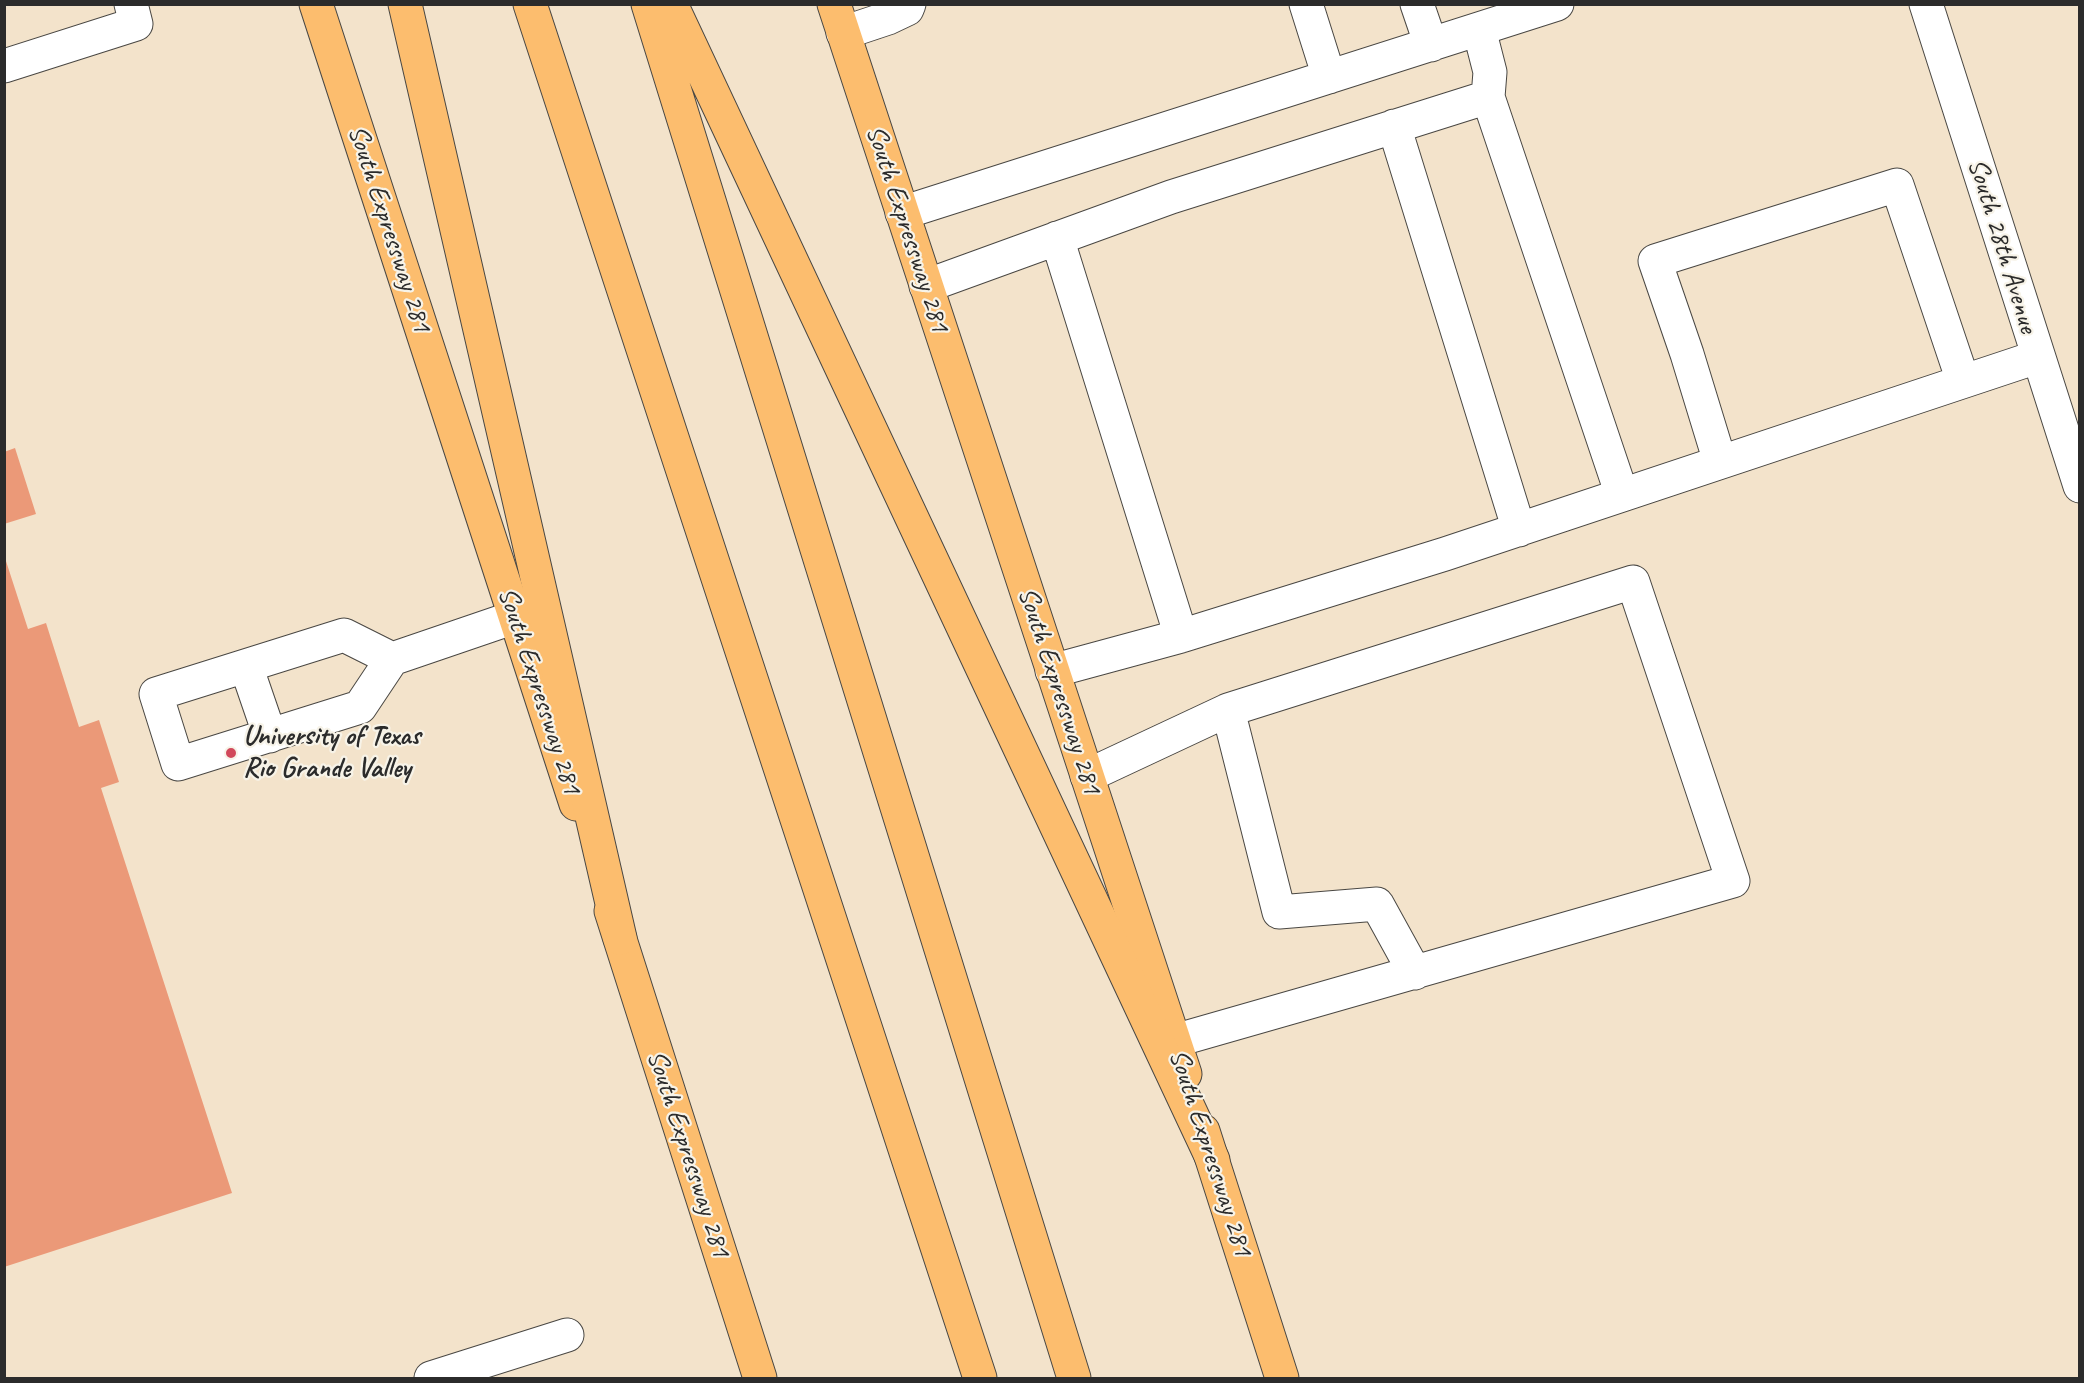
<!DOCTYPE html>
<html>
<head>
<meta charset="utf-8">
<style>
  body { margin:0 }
  #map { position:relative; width:2084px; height:1383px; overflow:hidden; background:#f3e3cb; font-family:Caveat,sans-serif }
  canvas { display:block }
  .frame { position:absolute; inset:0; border:6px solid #2b2b2b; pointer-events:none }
</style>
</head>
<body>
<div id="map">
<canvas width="2084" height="1383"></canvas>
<div class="frame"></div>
</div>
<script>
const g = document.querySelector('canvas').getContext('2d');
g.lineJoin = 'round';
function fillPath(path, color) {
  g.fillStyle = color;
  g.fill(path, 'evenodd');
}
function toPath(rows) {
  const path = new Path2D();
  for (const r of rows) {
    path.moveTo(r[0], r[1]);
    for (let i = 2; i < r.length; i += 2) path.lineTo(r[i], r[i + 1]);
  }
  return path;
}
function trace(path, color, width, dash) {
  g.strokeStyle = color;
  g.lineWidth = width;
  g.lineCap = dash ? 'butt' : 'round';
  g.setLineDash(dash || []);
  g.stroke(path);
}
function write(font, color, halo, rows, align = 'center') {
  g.font = font + ' Caveat,sans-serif';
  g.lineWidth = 4.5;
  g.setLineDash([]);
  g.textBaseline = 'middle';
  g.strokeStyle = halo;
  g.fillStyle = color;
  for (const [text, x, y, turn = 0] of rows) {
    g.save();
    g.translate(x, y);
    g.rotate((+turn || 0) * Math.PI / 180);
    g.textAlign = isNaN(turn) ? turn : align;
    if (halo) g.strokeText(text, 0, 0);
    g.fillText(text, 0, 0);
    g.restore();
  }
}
const building = toPath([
  [15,448,36,514,4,524,4,452],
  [5,558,28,629,46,623,79,727,99,720,119,782,101,788,232,1193,4,1267]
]);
const minor = toPath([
  [1306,4,1329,77],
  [1417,4,1431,45],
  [1926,4,2080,486],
  [1479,29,1490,72,1488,97],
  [843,33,888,18,907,9,909,4],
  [4,66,136,24,131,4],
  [1394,126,1519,530],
  [902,213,1557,4],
  [1057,238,1181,636],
  [926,286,1171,197,1488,97,1622,495],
  [1720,462,1687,354,1655,261,1897,185,1963,381],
  [392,659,344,635,156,694,178,764,360,707,392,659,515,617],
  [246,666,270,736],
  [1052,671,1181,636,1445,554,2037,357],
  [1087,776,1228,710,1279,912,1377,904,1415,973],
  [1174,1041,1733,881,1633,582,1228,710],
  [431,1378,567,1335]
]);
const major = toPath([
  [316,4,576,804],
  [834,4,1185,1074],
  [611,911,760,1378],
  [1203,1131,1282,1378]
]);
const highway = toPath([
  [405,4,620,938],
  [530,4,980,1378],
  [648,4,1074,1378],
  [671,4,1213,1160]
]);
const markers = [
  [231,753,6,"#d1495b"]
];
const streetNames = [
  ["South Expressway 281",389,229,72],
  ["South Expressway 281",907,229,72],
  ["South 28th Avenue",2002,246,73],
  ["South Expressway 281",539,691,72],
  ["South Expressway 281",1059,691,72],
  ["South Expressway 281",1210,1153,72],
  ["South Expressway 281",688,1154,72]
];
const poiNames = [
  ["University of Texas",243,737],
  ["Rio Grande Valley",243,769]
];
fillPath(building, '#eb9978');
trace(minor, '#494743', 35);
trace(major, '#494743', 35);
trace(highway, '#494743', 35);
trace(minor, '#fff', 33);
trace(major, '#fcbd6e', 33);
trace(highway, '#fcbd6e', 33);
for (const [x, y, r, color] of markers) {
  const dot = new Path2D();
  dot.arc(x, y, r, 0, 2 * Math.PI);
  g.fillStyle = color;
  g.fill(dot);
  trace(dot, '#f7f3e8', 2);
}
write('28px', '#2b2b2b', '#f7f3e8', streetNames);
write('bold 28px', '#2b2b2b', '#f7f3e8', poiNames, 'left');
</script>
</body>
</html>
